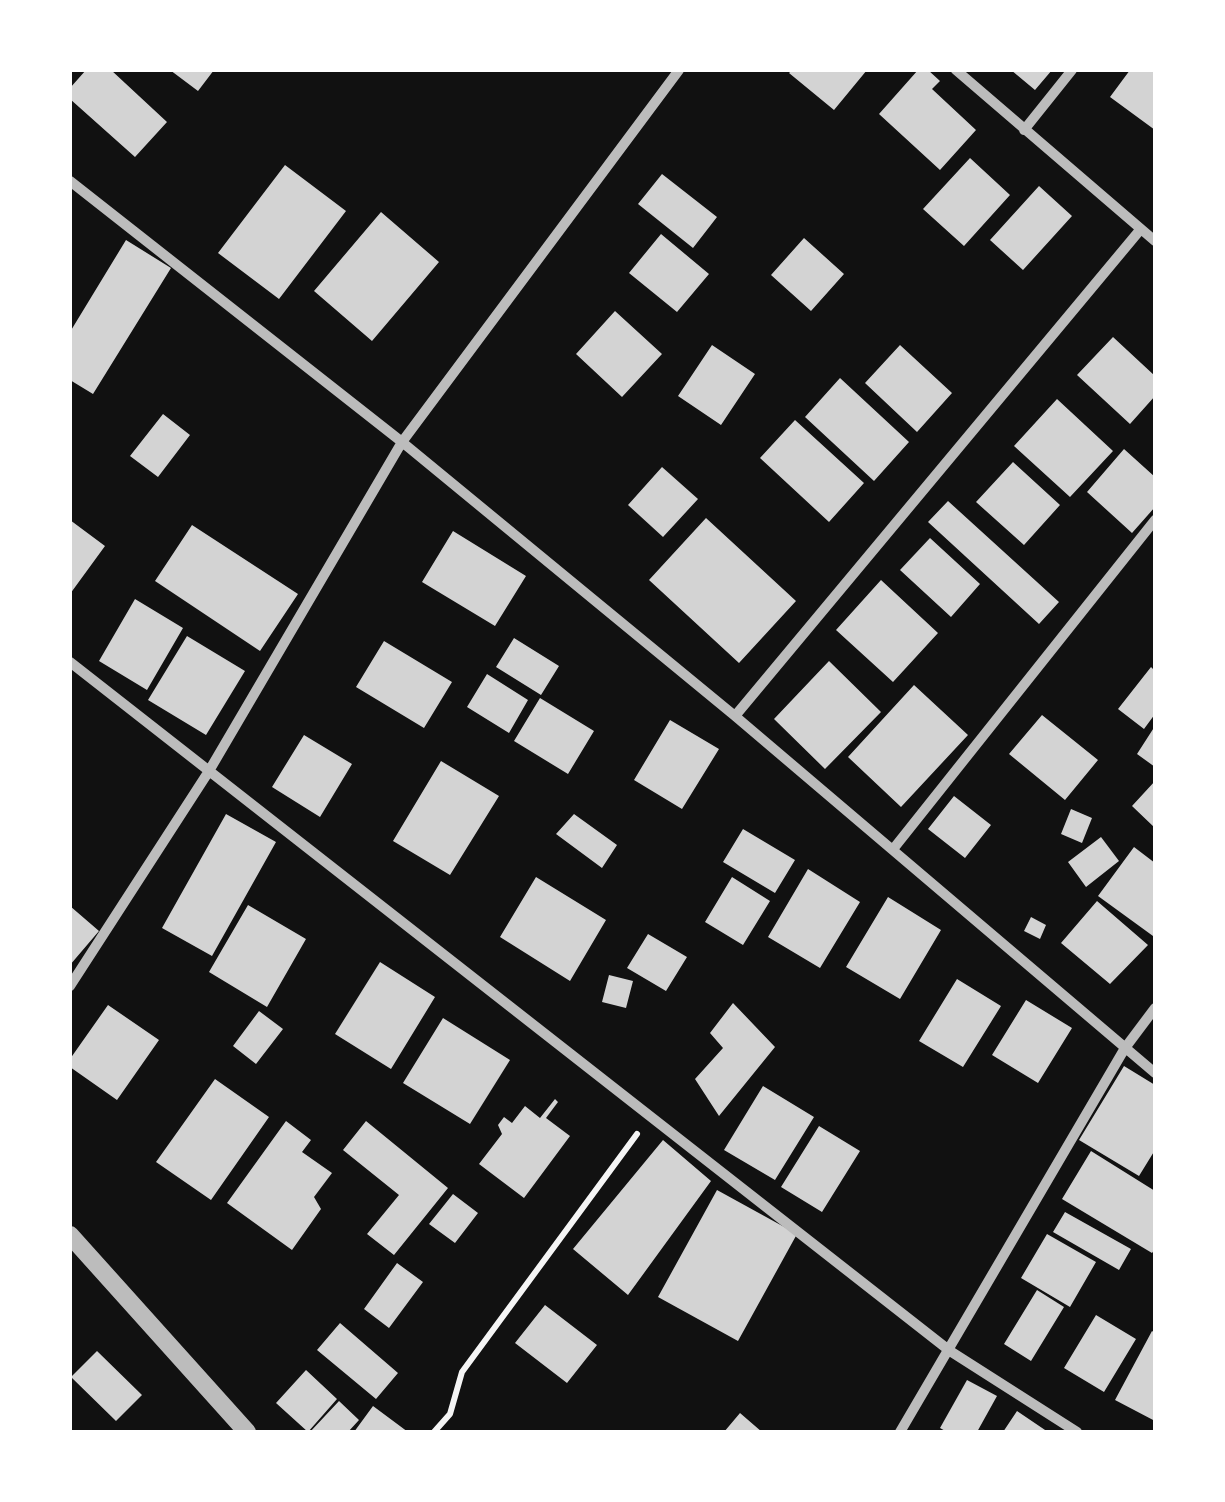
<!DOCTYPE html>
<html>
<head>
<meta charset="utf-8">
<style>
  body { margin:0 }
  #map { position:relative; width:1225px; height:1502px; overflow:hidden; background:#111; font-family:Figtree,sans-serif }
  canvas { display:block }
  .frame { position:absolute; inset:0; border:72px solid #fff; pointer-events:none }
</style>
</head>
<body>
<div id="map">
<canvas width="1225" height="1502"></canvas>
<div class="frame"></div>
</div>
<script>
const g = document.querySelector('canvas').getContext('2d');
g.lineJoin = 'round';
function fillPath(path, color) {
  g.fillStyle = color;
  g.fill(path, 'evenodd');
}
function toPath(rows) {
  const path = new Path2D();
  for (const r of rows) {
    path.moveTo(r[0], r[1]);
    for (let i = 2; i < r.length; i += 2) path.lineTo(r[i], r[i + 1]);
  }
  return path;
}
function trace(path, color, width, dash) {
  g.strokeStyle = color;
  g.lineWidth = width;
  g.lineCap = dash ? 'butt' : 'round';
  g.setLineDash(dash || []);
  g.stroke(path);
}
const building = toPath([
  [86,70,111,70,167,122,135,157,70,99,70,88],
  [170,70,214,70,198,91],
  [792,70,867,70,834,110,789,73],
  [918,70,928,70,940,81,932,89,976,130,940,170,879,114],
  [1011,70,1052,70,1035,90],
  [1130,70,1155,70,1155,130,1110,97],
  [970,158,1010,195,964,246,923,209],
  [285,165,346,211,279,299,218,253],
  [662,174,717,217,693,248,638,204],
  [1039,186,1072,216,1023,270,990,240],
  [381,212,439,262,372,341,314,291],
  [661,234,709,274,677,312,629,273],
  [804,238,844,274,811,311,771,275],
  [126,240,171,268,93,394,70,380,70,332],
  [615,311,662,354,622,397,576,354],
  [1113,337,1155,376,1155,396,1130,424,1077,375],
  [712,345,755,374,721,425,678,396],
  [900,345,952,393,917,432,865,383],
  [840,378,909,442,874,481,805,417],
  [1057,399,1113,451,1070,497,1014,446],
  [163,414,190,435,158,477,130,456],
  [795,420,864,483,829,522,760,458],
  [1124,449,1155,477,1155,507,1132,533,1087,492],
  [1013,462,1060,505,1024,545,976,502],
  [662,467,698,499,663,537,628,505],
  [948,501,1059,602,1039,624,928,522],
  [706,518,796,601,739,663,649,580],
  [70,520,105,546,70,594],
  [192,525,298,594,260,651,155,581],
  [453,531,526,576,495,626,422,582],
  [930,538,980,584,951,617,900,570],
  [881,580,938,633,893,682,836,630],
  [135,599,183,628,147,690,99,661],
  [187,636,245,671,206,735,148,700],
  [514,638,559,666,541,695,496,667],
  [384,641,452,682,424,728,356,687],
  [829,661,881,712,825,769,774,719],
  [1151,667,1155,671,1155,714,1144,729,1118,709],
  [487,674,528,700,509,733,467,707],
  [914,685,968,735,901,807,848,757],
  [540,698,594,731,568,774,514,741],
  [1042,715,1098,760,1065,800,1009,754],
  [670,720,719,749,682,809,634,780],
  [1155,726,1155,767,1137,754],
  [304,735,352,764,320,817,272,787],
  [441,761,499,796,450,875,393,841],
  [1155,781,1155,828,1132,806],
  [954,796,991,825,965,858,928,829],
  [1071,809,1092,818,1082,843,1061,834],
  [226,814,276,842,212,956,162,928],
  [574,814,617,845,602,868,556,834],
  [743,829,795,860,775,893,723,862],
  [1101,837,1119,861,1086,887,1068,862],
  [1134,847,1155,863,1153,936,1098,896],
  [808,869,860,902,820,968,768,937],
  [536,877,606,920,570,981,500,937],
  [732,877,770,901,743,945,705,922],
  [888,897,941,930,900,999,846,967],
  [1097,901,1148,945,1110,984,1061,943],
  [248,905,306,939,267,1007,209,972],
  [70,906,99,931,70,965],
  [1031,917,1046,925,1040,939,1024,931],
  [648,934,687,957,666,991,627,968],
  [380,962,435,997,391,1069,335,1034],
  [609,975,633,981,626,1008,602,1002],
  [957,979,1001,1006,963,1067,919,1041],
  [1026,1000,1072,1028,1038,1083,992,1055],
  [733,1003,775,1047,719,1116,695,1079,723,1048,710,1033],
  [108,1005,159,1040,117,1100,70,1067,70,1059],
  [259,1011,283,1029,256,1064,233,1046],
  [443,1018,510,1060,470,1124,403,1083],
  [1124,1066,1155,1085,1155,1150,1139,1176,1079,1140],
  [215,1079,269,1117,211,1200,156,1162],
  [763,1086,814,1117,775,1180,724,1150],
  [555,1099,558,1102,546,1118,570,1136,524,1198,479,1164,502,1134,498,1125,504,1117,512,1123,525,1106,540,1118],
  [286,1121,311,1140,302,1152,332,1173,314,1197,321,1209,292,1250,227,1203],
  [366,1121,448,1188,394,1255,367,1234,399,1195,343,1150],
  [819,1126,860,1151,822,1212,781,1187],
  [663,1140,711,1181,628,1295,573,1249],
  [1091,1151,1155,1191,1155,1249,1152,1253,1062,1199],
  [717,1190,797,1234,738,1341,658,1297],
  [453,1194,478,1213,455,1243,429,1224],
  [1065,1212,1131,1249,1119,1270,1053,1232],
  [1047,1234,1096,1262,1070,1307,1021,1278],
  [397,1263,423,1282,389,1328,364,1309],
  [1037,1290,1064,1307,1031,1361,1004,1344],
  [545,1305,597,1345,567,1383,515,1343],
  [1096,1315,1136,1339,1104,1392,1064,1368],
  [340,1323,398,1373,376,1399,317,1350],
  [1152,1331,1155,1333,1155,1421,1115,1400],
  [97,1351,142,1395,116,1421,71,1377],
  [306,1370,337,1399,308,1432,276,1403],
  [967,1380,997,1396,977,1432,947,1432,940,1428],
  [339,1401,359,1420,348,1432,310,1432],
  [373,1406,408,1432,354,1432],
  [1017,1411,1048,1432,1003,1432],
  [740,1413,762,1432,724,1432]
]);
const path = toPath([
  [434,1432,450,1414,462,1372,637,1134]
]);
const minor = toPath([
  [956,70,1155,241],
  [1024,130,1072,70],
  [70,181,402,442,735,716,1155,1073],
  [70,662,950,1351,1077,1432],
  [735,716,1140,230],
  [894,848,1155,520],
  [70,986,209,771,402,442,679,70],
  [900,1432,1125,1048,1155,1008]
]);
const tertiary = toPath([
  [70,1235,247,1432]
]);
fillPath(building, '#d3d3d3');
trace(path, '#f5f5f5', 6);
trace(minor, '#bcbcbc', 10);
trace(tertiary, '#bcbcbc', 18);
</script>
</body>
</html>
